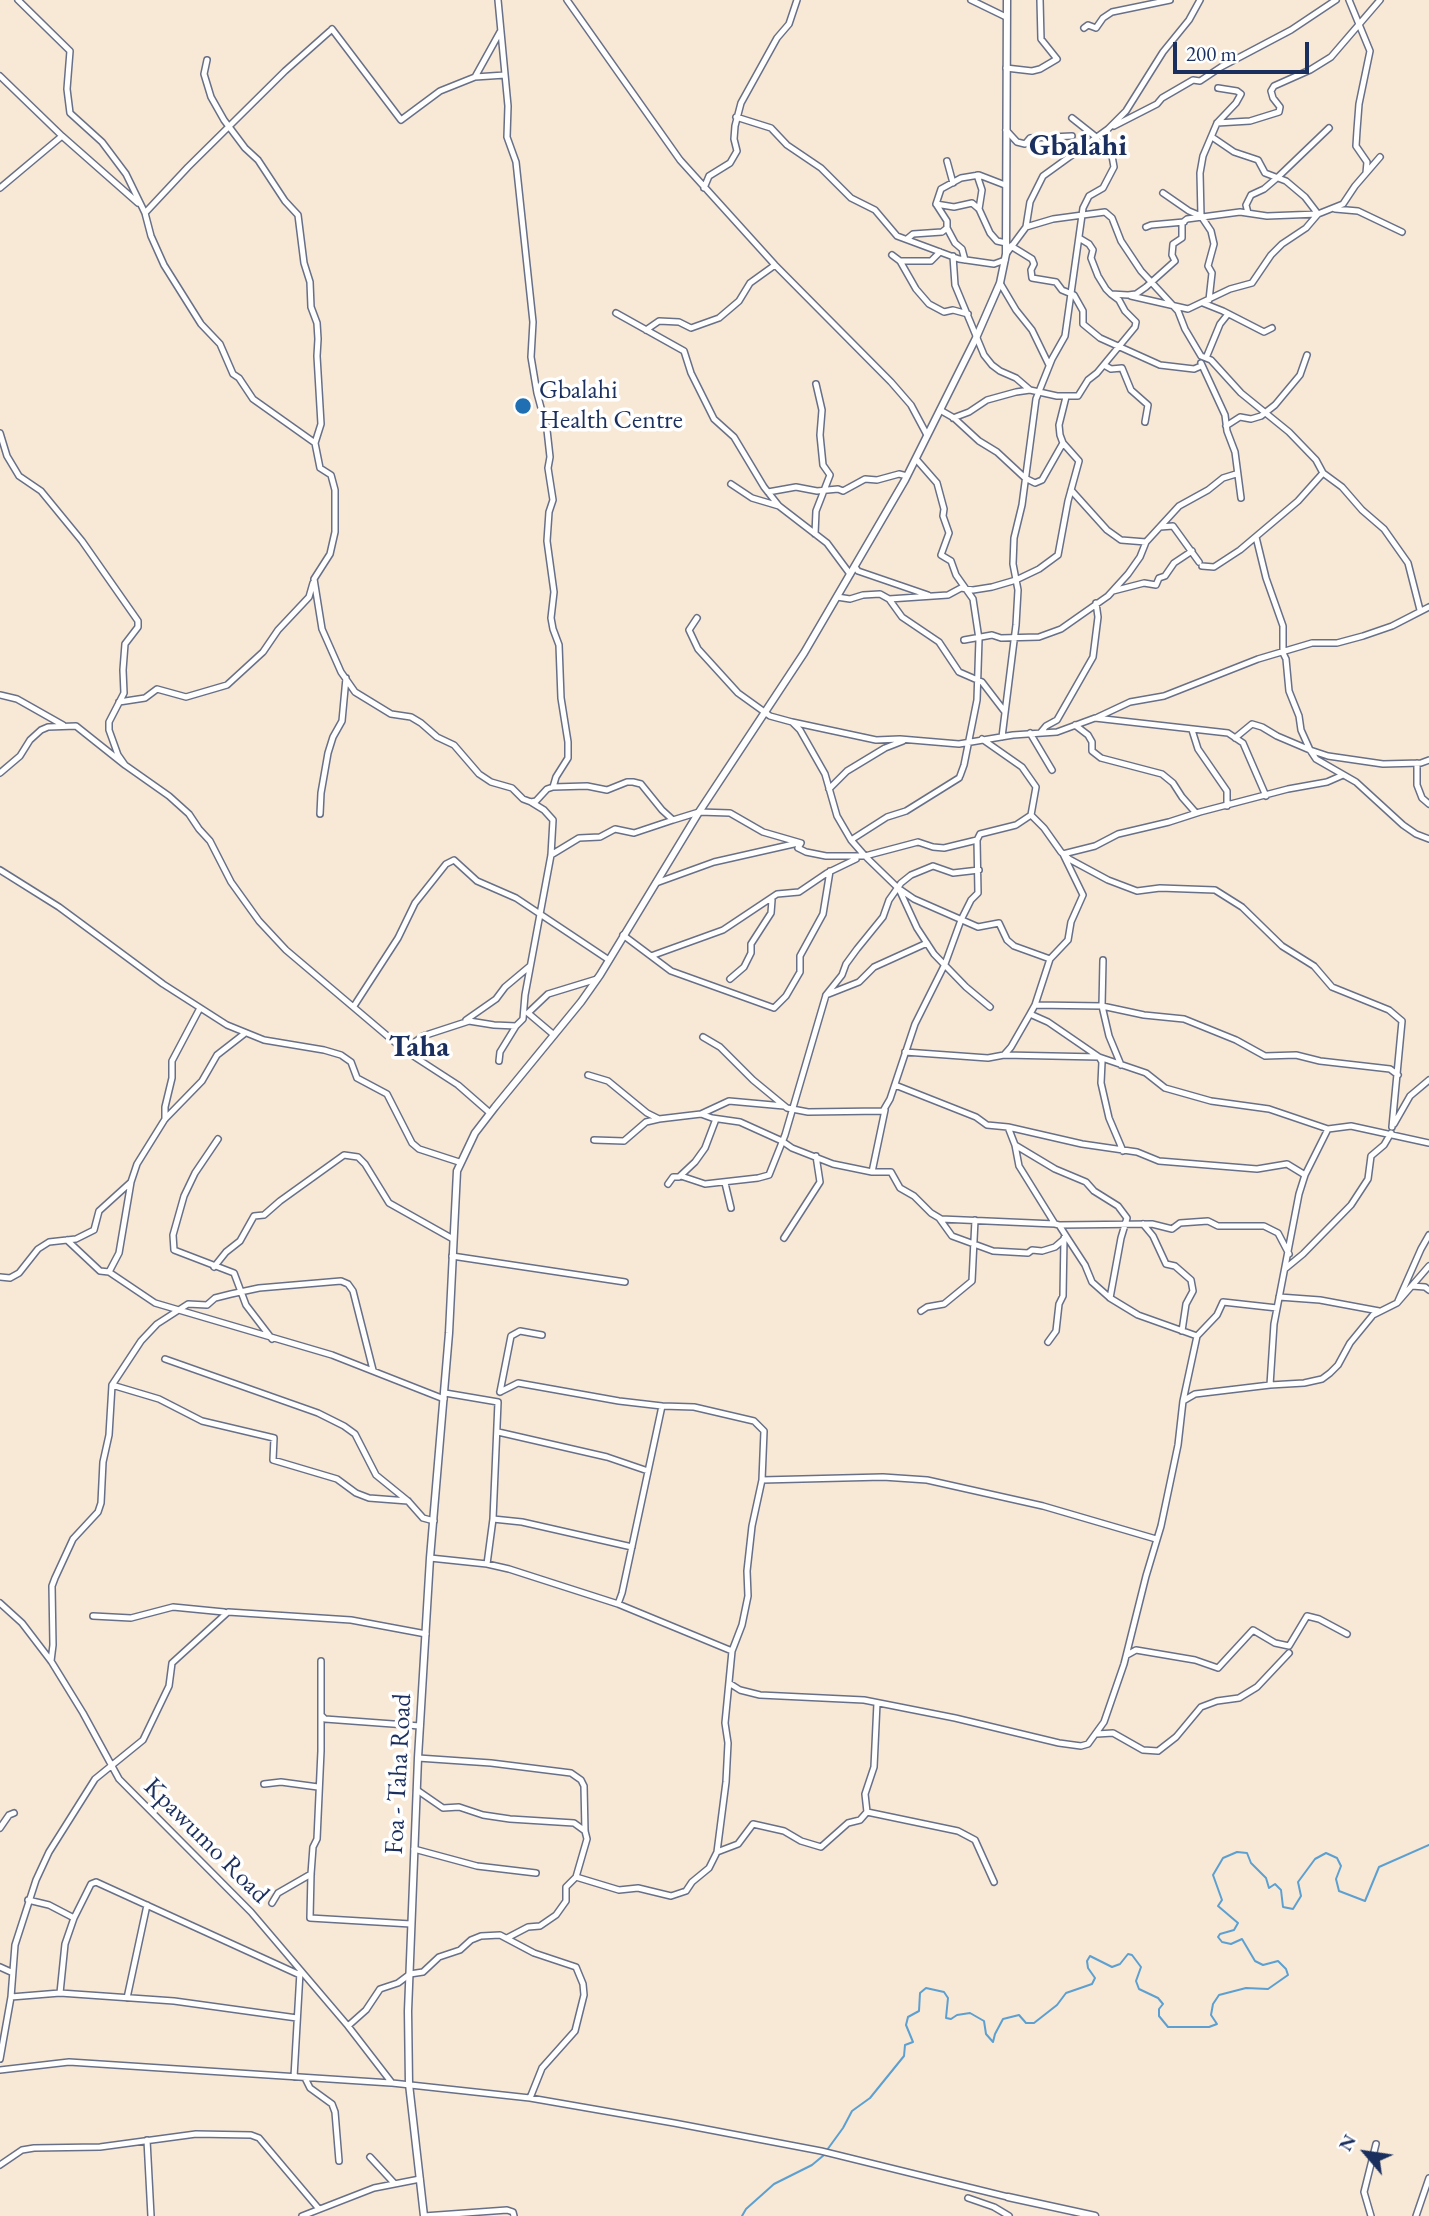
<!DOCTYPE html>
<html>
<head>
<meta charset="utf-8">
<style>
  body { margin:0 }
  #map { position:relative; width:1429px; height:2216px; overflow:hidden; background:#f8e8d6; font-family:"EB Garamond",serif }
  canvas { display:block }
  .north { position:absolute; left:1331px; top:2118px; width:70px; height:70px; -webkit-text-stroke:5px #fff; paint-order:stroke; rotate:299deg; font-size:19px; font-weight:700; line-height:28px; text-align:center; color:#1b2f5e }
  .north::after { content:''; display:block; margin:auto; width:24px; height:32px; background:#1b2f5e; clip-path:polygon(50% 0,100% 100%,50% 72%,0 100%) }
  .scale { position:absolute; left:1173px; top:42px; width:136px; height:32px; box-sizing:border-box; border:4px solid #1b2f5e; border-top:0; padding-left:9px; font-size:21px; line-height:24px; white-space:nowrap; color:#1b2f5e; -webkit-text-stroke:5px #fff; paint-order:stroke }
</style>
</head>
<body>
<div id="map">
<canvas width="1429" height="2216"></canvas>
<div class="north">N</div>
<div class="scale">200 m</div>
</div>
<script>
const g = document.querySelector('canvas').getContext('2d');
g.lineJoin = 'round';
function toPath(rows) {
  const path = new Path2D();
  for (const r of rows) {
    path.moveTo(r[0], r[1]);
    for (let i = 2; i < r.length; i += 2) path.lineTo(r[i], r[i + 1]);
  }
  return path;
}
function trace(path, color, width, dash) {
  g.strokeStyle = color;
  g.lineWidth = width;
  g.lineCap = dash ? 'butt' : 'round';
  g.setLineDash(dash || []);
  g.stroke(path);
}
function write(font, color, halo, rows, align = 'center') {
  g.font = font + ' "EB Garamond",serif';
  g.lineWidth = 7;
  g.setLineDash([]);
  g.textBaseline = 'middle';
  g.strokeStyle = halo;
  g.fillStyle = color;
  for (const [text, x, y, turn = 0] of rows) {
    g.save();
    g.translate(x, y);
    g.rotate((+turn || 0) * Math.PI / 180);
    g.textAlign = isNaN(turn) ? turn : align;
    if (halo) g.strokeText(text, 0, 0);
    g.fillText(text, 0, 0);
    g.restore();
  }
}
const stream = toPath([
  [827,2150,843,2128,852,2111,870,2098,904,2056,905,2045,913,2042,906,2025,908,2017,919,2011,920,1993,926,1988,944,1992,948,1998,946,2018,951,2019,957,2015,970,2013,984,2021,986,2034,993,2042,995,2034,1003,2019,1019,2015,1026,2023,1034,2023,1057,2005,1066,1993,1092,1984,1095,1978,1088,1968,1087,1961,1090,1956,1112,1967,1120,1964,1128,1954,1132,1955,1141,1967,1136,1981,1139,1989,1158,1998,1163,2004,1159,2009,1159,2016,1168,2027,1209,2027,1217,2024,1211,2015,1213,2004,1219,1995,1246,1988,1268,1989,1288,1975,1286,1969,1278,1961,1263,1965,1255,1961,1242,1939,1231,1944,1222,1942,1218,1937,1220,1934,1234,1930,1238,1923,1218,1906,1222,1900,1213,1875,1223,1858,1237,1852,1247,1853,1251,1863,1266,1878,1269,1888,1275,1884,1281,1890,1283,1907,1293,1909,1301,1896,1298,1882,1315,1859,1326,1853,1337,1858,1341,1866,1336,1879,1339,1891,1365,1901,1379,1867,1429,1845],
  [742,2216,746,2209,774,2184,812,2165,824,2155]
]);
const minor = toPath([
  [18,0,70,51,67,89,70,113,102,142,126,174,145,213,151,236,164,265,201,324,220,344,233,374,239,378,253,399,315,443,320,468,331,475,335,490,335,532,330,554,314,579,322,629,341,672,355,692,391,714,411,717,421,723,437,737,454,745,479,774,491,782,512,788,523,799,531,802,536,801,547,789,553,787,587,786,607,790,627,782,633,782,641,784,662,810,673,820,699,812,730,813,763,832,801,843,798,848,806,852,826,856,865,856,898,888,914,899,978,927,999,923,1007,940,1014,946,1050,959,1035,1005,1030,1014,1048,1022,1099,1057,1146,1073,1165,1088,1211,1101,1269,1109,1328,1129,1351,1126,1429,1143],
  [498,0,508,106,507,137,516,162,533,322,531,357,537,393,547,430,550,457,548,468,553,500,549,512,547,541,554,592,551,618,553,629,559,645,561,698,568,742,568,758,556,777,553,787],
  [567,0,680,160,775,265,891,382,911,405,927,435],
  [971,0,1006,17],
  [1349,0,1370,51,1359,104,1357,130,1356,146,1367,162,1366,173],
  [1084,28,1088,25,1096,28,1103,18,1112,12,1170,0],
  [332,29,401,120,440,91,475,77,500,32],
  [207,60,204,74,211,97,224,120,245,148,258,160,285,201,298,215,304,263,310,282,311,307,317,323,318,339,317,356,321,424,315,443],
  [1006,68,1032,71,1040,69,1057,59,1041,39,1040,0],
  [0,76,62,136,138,203],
  [475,77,505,75],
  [736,117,771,128,787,145,821,168,851,198,875,210,897,236,959,259,994,264,1005,260],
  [1217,123,1250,121,1279,112,1280,107,1273,98,1271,91,1274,86,1310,70,1331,57,1380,0],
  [1114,126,1157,104,1162,98,1193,80,1200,81,1221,67,1291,30,1336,0],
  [1006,130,1017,142,1025,144,1030,138,1072,136],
  [947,161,953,183],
  [977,175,982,190,979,209],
  [0,188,62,136],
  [704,188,709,176,730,163,737,151,734,139,735,126,741,103,777,38,789,24,797,0],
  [1163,193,1189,211,1201,216,1211,231,1214,244,1208,266,1212,273,1209,300],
  [936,204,954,207,972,203,979,209,990,233,997,241,1006,243],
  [1335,209,1358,211,1402,232],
  [145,213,188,167,285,71,330,31],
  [1248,213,1246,205,1251,195,1264,189,1278,177,1329,128],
  [1201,216,1200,173,1203,156,1217,123,1236,103,1241,94,1237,91,1218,88],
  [1026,227,1053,219,1105,212,1112,218,1121,241,1141,271,1178,311,1185,329,1201,356,1211,360,1241,393,1289,432,1316,460,1323,473,1342,487,1362,510,1384,529,1408,563,1420,610],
  [1146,227,1151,225,1184,222],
  [1079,238,1089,244,1093,250,1091,258,1098,276,1106,289,1111,294,1128,295,1136,294,1146,287,1175,261,1172,255,1173,244,1182,238,1182,223,1187,219,1240,212,1267,216,1318,214,1305,197,1286,181,1265,173,1258,160,1234,152,1212,137],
  [907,239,913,234,942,232,947,228],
  [1011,246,1032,259,1034,264,1031,270,1032,278,1056,282,1062,290,1074,295,1083,311,1083,324,1100,338,1160,365,1194,369,1201,366],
  [1006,254,1026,227,1030,202,1043,176,1108,129,1126,111,1163,52,1189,20,1200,0],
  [892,255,900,261,916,289,929,304,944,312,953,310,968,314],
  [953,256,955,285,984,355,992,365,1000,371,1016,378,1030,390],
  [965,260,962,249,955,243,947,228,947,221,936,204,941,189,961,178,979,175,1005,185],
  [900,261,931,261,940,252],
  [1000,283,1016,310,1032,330,1049,365],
  [1131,296,1188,309,1230,289,1252,283,1271,255,1282,244,1306,228,1318,214,1343,204,1355,186,1380,157],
  [1203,303,1223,311,1264,332,1272,328],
  [616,313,684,351,691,373,714,419,734,437,764,487,779,506,827,543,850,574],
  [646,330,659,321,679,322,691,328,719,318,739,301,750,283,775,265],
  [1206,358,1220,324,1228,314],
  [1201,363,1225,415,1227,431,1235,452,1241,498],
  [1104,365,1111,369,1122,368,1131,390,1148,405,1145,422],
  [940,410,954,418,979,441,997,452,1025,478,1035,483,1042,480,1063,443],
  [953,418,969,412,987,400,1016,392,1030,390,1057,396,1078,396,1088,380,1097,373,1135,327,1136,322,1125,311,1119,300,1111,294],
  [1226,426,1240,417,1251,419,1261,416,1275,405,1300,375,1307,355],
  [0,433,7,456,19,476,41,491,82,541,138,621,138,627,125,644,123,670,124,693,109,722,109,730,118,755,125,765,76,726,48,727,41,730,30,740,20,756,0,773],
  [916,459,937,483,944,509,943,516,949,533,941,555,951,561,956,575,973,599,979,639,977,700,964,765,960,776],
  [731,484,752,498,779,506],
  [1071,490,1107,530,1121,540,1146,542],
  [768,492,796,487,817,491,838,489,843,491,865,479,877,480,899,474,907,476],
  [1160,527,1173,526,1199,562],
  [815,534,816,511,830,475,823,465,820,435,822,410,816,384],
  [1256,537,1266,578,1283,626,1283,653,1286,659,1289,691,1299,716,1301,730,1310,750,1328,756,1383,764,1421,763,1429,760],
  [1202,566,1214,567,1240,550,1298,501,1323,473],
  [855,567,858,571,928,595],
  [1113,591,1144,583,1156,585,1159,578,1165,576,1174,563,1192,551],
  [837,597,850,599,863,595,880,594,889,599,902,617,939,642,959,672,982,682,1005,712],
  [889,599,948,595,961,588,973,590,992,587,1016,580,1039,569,1058,555,1068,501,1079,461,1063,443,1060,435,1059,425,1066,397],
  [697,618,689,630,698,649,738,693,770,716,792,722,800,730,825,774,837,816,851,840,865,856],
  [964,640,992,635,1001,638,1039,637,1061,629,1108,596,1128,574,1140,557,1146,542,1179,506,1208,490,1223,478,1236,474],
  [0,695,17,699,63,725],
  [119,702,145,698,157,689,186,697,227,685,263,652,278,630,309,597,313,583],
  [1098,717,1130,702,1164,696,1258,659,1312,643,1337,643,1363,636,1392,626,1429,607],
  [792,722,876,740,900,739,959,744,1013,735,1057,732,1095,718,1228,733,1243,743,1266,796],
  [1075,725,1088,735,1092,742,1092,751,1101,758,1162,774,1173,783,1182,797,1196,813],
  [1192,730,1198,749,1227,791,1227,806],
  [1041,732,1046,726,1057,720,1093,657,1098,617,1096,603],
  [1030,733,1052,770],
  [1002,737,1016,625,1018,590,1013,564,1014,538,1022,505,1036,399,1052,359,1065,336,1083,208,1089,196,1103,188,1114,167,1112,156,1102,151,1096,137,1072,118],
  [1235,738,1252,724,1262,727,1277,736,1310,750,1316,759,1356,782,1403,825,1416,834,1429,839],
  [982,739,1022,767,1036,787,1031,815,1044,828,1061,852,1069,859,1108,880,1137,891,1160,888,1215,890,1242,907,1282,946,1314,966,1332,987,1389,1010,1402,1021,1392,1127],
  [1417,763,1417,785,1422,798,1429,804],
  [125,765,169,796,189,814,199,829,210,841,231,882,259,921,286,950,404,1050,458,1085,490,1113],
  [829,789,847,771,885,748,903,741],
  [320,814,321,793,328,753,333,737,342,721,346,678],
  [851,840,887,817,906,811,959,778],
  [551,855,579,838,600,837,615,829,634,833,673,820],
  [865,856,918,842,933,847,944,848,977,840],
  [0,870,59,907,163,984,227,1025,264,1040,324,1050,341,1055,351,1062,357,1078,387,1094,412,1143,419,1149,459,1162],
  [656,883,714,862,798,843],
  [899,889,917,928,934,954,966,987,990,1007],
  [623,935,671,971,774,1008,786,996,800,972,800,956,823,914,830,871],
  [651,956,723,930,777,894,799,892,827,873,856,859],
  [1050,959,1068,940,1071,922,1083,895,1063,854,1095,846,1118,834,1169,822,1200,812,1288,789,1327,782,1343,775],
  [1103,960,1102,1006,1109,1036,1121,1065],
  [730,979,744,967,751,953,751,944,771,913,772,900],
  [826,995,842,975,846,964,857,949,883,917,889,900,901,883,911,875,933,866,953,873,979,870],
  [1035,1005,1102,1006,1144,1015,1184,1019,1236,1040,1265,1056,1296,1055,1320,1061,1390,1069,1398,1075],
  [354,1006,398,938,415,903,446,864,454,860,477,881,516,898,609,960],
  [528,1013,548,994,597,979],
  [528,1013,554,1035],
  [466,1020,496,999,505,987,530,966],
  [703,1037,720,1047,753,1080,787,1108,808,1112,883,1111,890,1099,915,1024,945,964,961,920,971,900,978,893,977,840,980,834,1016,825,1031,815],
  [404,1050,423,1036,469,1021,494,1025,516,1026,523,1019,525,995,551,855,553,820,544,810,531,802],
  [905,1052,988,1058,1004,1055,1011,1047,1030,1014],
  [1004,1055,1099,1057,1102,1062,1101,1083,1109,1118,1123,1151],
  [499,1061,500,1052,516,1026],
  [588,1075,608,1081,647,1113,659,1119,701,1114,729,1101,784,1106],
  [895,1085,976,1117,987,1125,1008,1127,1015,1145,1019,1166,1055,1224,1059,1225,1068,1239,1085,1265,1092,1282,1110,1298,1138,1315,1197,1336],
  [701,1114,712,1118,740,1122,782,1141,792,1148,833,1164,872,1172,891,1172,900,1188,914,1196,931,1213,941,1219,1055,1224],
  [165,1119,165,1107,172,1078,172,1061,200,1008],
  [1394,1124,1410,1096,1429,1080],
  [1008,1127,1082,1144,1137,1152,1159,1161,1257,1169,1287,1164,1305,1175],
  [218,1139,195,1173,184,1196,173,1235,174,1250,234,1273,246,1305,272,1339],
  [594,1140,624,1141,646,1122,659,1119],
  [1015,1145,1055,1169,1086,1182,1094,1191,1118,1206,1127,1218,1121,1238,1110,1298],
  [872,1172,885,1110],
  [681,1176,705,1184,758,1178,769,1175,785,1135,826,995,859,982,874,967,927,943],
  [725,1183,731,1208],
  [668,1184,673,1177,679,1177,695,1162,705,1148,716,1119],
  [939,1218,952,1236,993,1251,1028,1253,1032,1250,1042,1251,1055,1247,1063,1240],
  [1143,1224,1153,1236,1166,1264,1175,1266,1191,1280,1193,1291,1186,1304,1182,1331],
  [1059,1225,1152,1224,1172,1229,1180,1223,1208,1221,1218,1226,1264,1226,1278,1233,1289,1254],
  [784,1238,820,1182,816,1156],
  [67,1240,100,1271,109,1272,155,1303,332,1355,444,1399],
  [452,1256,625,1282],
  [214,1267,226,1252,240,1241,254,1216,264,1215,280,1201,344,1155,358,1157,365,1164,389,1203,453,1239],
  [1286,1268,1303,1254,1351,1205,1368,1179,1371,1156,1384,1145,1391,1133],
  [109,1272,119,1253,131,1182],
  [0,1277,10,1278,19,1273,38,1249,49,1242,76,1239,94,1230,99,1211,131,1182,137,1164,165,1119,202,1081,217,1055,244,1034],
  [1412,1286,1425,1287,1429,1290],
  [1279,1297,1320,1300,1379,1311],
  [1398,1301,1421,1249,1429,1235],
  [921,1311,927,1307,944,1304,972,1281,975,1220],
  [1048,1342,1056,1331,1059,1304,1063,1296,1064,1238],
  [165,1359,318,1413,344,1426,355,1434,376,1475,408,1501,423,1518,434,1521],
  [112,1385,159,1399,202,1421,274,1438,273,1460,337,1479,356,1493,369,1498,408,1501],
  [1270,1385,1304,1383,1322,1379,1330,1373,1338,1365,1350,1343,1373,1315,1397,1303,1429,1266],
  [500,1392,518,1383,619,1401,662,1406],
  [500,1392,511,1336,520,1331,542,1335],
  [445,1393,498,1402,493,1519,487,1564],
  [1183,1401,1197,1336,1217,1315,1223,1302,1277,1308],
  [498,1432,607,1457,648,1471],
  [762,1480,883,1477,927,1480,1043,1506,1156,1539],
  [493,1519,522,1522,632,1547],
  [430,1558,487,1564,509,1569,618,1604,732,1651],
  [0,1603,22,1623,51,1661,83,1713,119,1779,251,1912,348,2026,392,2083,530,2098,674,2123,821,2151,1008,2197],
  [618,1604,622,1593,662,1406,694,1407,754,1421,764,1431,762,1480,752,1526,747,1571,748,1596,742,1625,732,1651,725,1723,728,1743,726,1782,717,1852],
  [93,1616,131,1618,173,1607,224,1612],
  [1127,1655,1136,1650,1195,1660,1218,1668,1253,1630,1275,1643,1289,1646,1307,1616,1319,1619,1347,1634],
  [51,1661,53,1645,52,1586,55,1578,73,1539,98,1512,101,1503,103,1462,109,1435,112,1385,141,1341,157,1324,188,1304,207,1305,215,1298,231,1294,259,1288,341,1281,348,1284,353,1291,373,1370],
  [321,1661,321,1751,317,1839,313,1847,311,1874,310,1918,411,1924],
  [729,1683,740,1690,760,1695,864,1700,955,1718,1059,1743,1081,1746,1088,1744,1104,1722,1124,1664,1146,1576,1161,1526,1178,1445,1183,1401,1195,1394,1270,1385,1274,1324,1299,1194,1305,1175,1328,1129],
  [322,1716,325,1719,420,1726],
  [1097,1734,1113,1733,1143,1750,1158,1751,1176,1737,1201,1707,1217,1701,1239,1698,1257,1687,1289,1653],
  [418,1758,491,1763,571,1773,581,1780,584,1786,585,1831,587,1839,576,1877,566,1887,566,1901,556,1915,540,1926,528,1927,507,1938],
  [264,1784,281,1782,318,1787],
  [417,1790,443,1808,459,1807,483,1815,510,1819,574,1823,585,1831],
  [867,1812,865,1794,874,1767,877,1703],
  [0,1828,9,1815,14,1813],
  [414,1849,477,1866,536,1873],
  [576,1877,619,1890,638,1888,671,1896,686,1891,692,1882,709,1868,717,1852,738,1844,753,1824,784,1831,801,1841,821,1847,848,1823,860,1820,867,1812,958,1831,975,1840,994,1882],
  [28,1900,49,1905,74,1918],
  [272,1903,278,1893,311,1874],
  [0,1967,11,1972],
  [60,1993,65,1944,74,1918,91,1884,96,1882,300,1975],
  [11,1997,60,1993,174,2001,297,2018],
  [127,1998,147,1905],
  [348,2026,366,2010,380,1989,398,1983,410,1974,423,1972,439,1957,460,1950,471,1940,481,1936,500,1935,534,1953,576,1967,583,1984,584,1995,575,2031,542,2068,530,2098],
  [0,2059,11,1997,15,1945,36,1880,49,1852,95,1779,143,1740,169,1686,172,1663,228,1612,351,1620,426,1634],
  [0,2070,69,2062,391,2083],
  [294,2077,300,1972],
  [305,2078,310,2088,332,2104,335,2112,339,2161],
  [147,2140,151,2216],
  [370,2157,394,2183],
  [0,2165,22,2150,34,2148,100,2147,196,2134,251,2135,259,2138,319,2209],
  [968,2198,994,2207,1009,2216],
  [302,2216,374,2188,420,2179],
  [424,2216,507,2210,513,2212,514,2216],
  [1371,2216,1364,2192,1376,2144],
  [1416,2216,1429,2178]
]);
const tertiary = toPath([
  [1008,2197,1095,2216],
  [424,2216,409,2084,408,2011,418,1758,430,1558,449,1333,457,1171,475,1133,495,1107,581,1002,600,975,699,812,804,653,905,480,976,338,1000,283,1006,254,1007,0]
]);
const markers = [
  [523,406,9,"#1f6fb2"]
];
const poiNames = [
  ["Gbalahi",539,391],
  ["Health Centre",539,421]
];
const streetNames = [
  ["Foa - Taha Road",399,1774,-87],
  ["Kpawumo Road",206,1841,45]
];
const quarterNames = [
  ["Gbalahi",1078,147],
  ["Taha",419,1048]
];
trace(stream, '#5ca0d1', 2);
trace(minor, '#687088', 8);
trace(tertiary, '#687088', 9);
trace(minor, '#fff', 5);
trace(tertiary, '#fff', 6);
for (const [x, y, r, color] of markers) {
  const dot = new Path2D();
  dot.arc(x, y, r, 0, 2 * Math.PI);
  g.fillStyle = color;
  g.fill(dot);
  trace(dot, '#fff', 2.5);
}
write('26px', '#1b2f5e', '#fff', poiNames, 'left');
write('26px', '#1b2f5e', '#fff', streetNames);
write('bold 30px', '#1b2f5e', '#fff', quarterNames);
</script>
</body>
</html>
